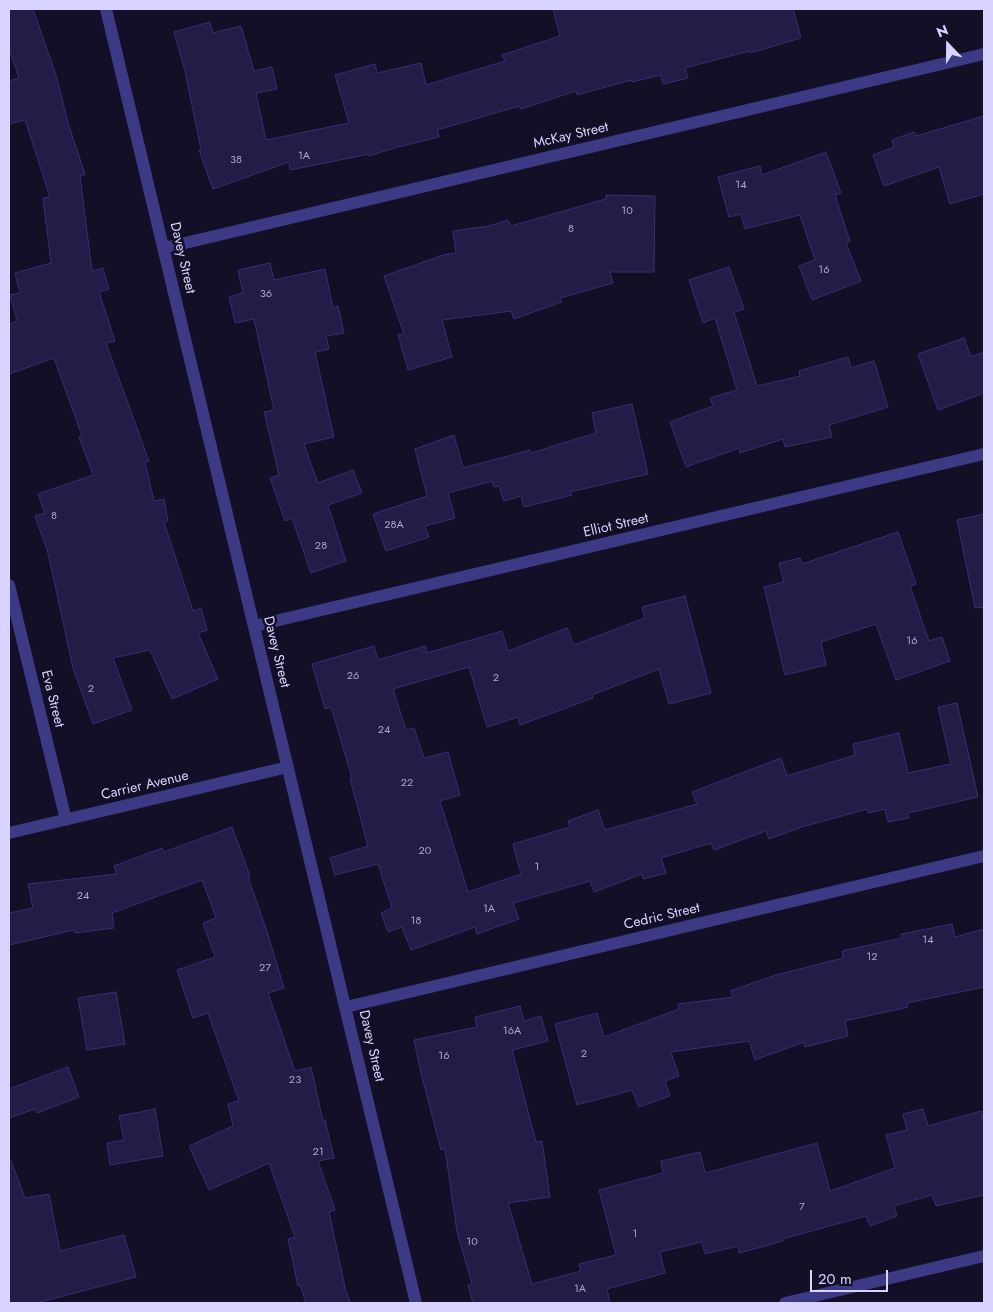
<!DOCTYPE html>
<html>
<head>
<meta charset="utf-8">
<style>
  body { margin:0 }
  #map { position:relative; width:993px; height:1312px; overflow:hidden; background:#130f26; font-family:Jost,sans-serif }
  canvas { display:block }
  .frame { position:absolute; inset:0; border:10px solid #d9d4ff; pointer-events:none }
  .north { position:absolute; left:923px; top:20px; width:50px; height:50px; -webkit-text-stroke:4px #130f26; paint-order:stroke; rotate:338deg; font-size:14px; font-weight:700; line-height:20px; text-align:center; color:#d9d4ff }
  .north::after { content:''; display:block; margin:auto; width:18px; height:22px; background:#d9d4ff; clip-path:polygon(50% 0,100% 100%,50% 72%,0 100%) }
  .scale { position:absolute; left:810px; top:1270px; width:78px; height:22px; box-sizing:border-box; border:2px solid #d9d4ff; border-top:0; padding-left:6px; font-size:15px; line-height:18px; white-space:nowrap; color:#d9d4ff; -webkit-text-stroke:4px #130f26; paint-order:stroke }
</style>
</head>
<body>
<div id="map">
<canvas width="993" height="1312"></canvas>
<div class="frame"></div>
<div class="north">N</div>
<div class="scale">20 m</div>
</div>
<script>
const g = document.querySelector('canvas').getContext('2d');
g.lineJoin = 'round';
function fillPath(path, color) {
  g.fillStyle = color;
  g.fill(path, 'evenodd');
}
function toPath(rows) {
  const path = new Path2D();
  for (const r of rows) {
    path.moveTo(r[0], r[1]);
    for (let i = 2; i < r.length; i += 2) path.lineTo(r[i], r[i + 1]);
  }
  return path;
}
function trace(path, color, width, dash) {
  g.strokeStyle = color;
  g.lineWidth = width;
  g.lineCap = dash ? 'butt' : 'round';
  g.setLineDash(dash || []);
  g.stroke(path);
}
function write(font, color, halo, rows, align = 'center') {
  g.font = font + ' Jost,sans-serif';
  g.lineWidth = 5;
  g.setLineDash([]);
  g.textBaseline = 'middle';
  g.strokeStyle = halo;
  g.fillStyle = color;
  for (const [text, x, y, turn = 0] of rows) {
    g.save();
    g.translate(x, y);
    g.rotate((+turn || 0) * Math.PI / 180);
    g.textAlign = isNaN(turn) ? turn : align;
    if (halo) g.strokeText(text, 0, 0);
    g.fillText(text, 0, 0);
    g.restore();
  }
}
const building = toPath([
  [9,9,33,9,56,75,68,123,85,174,80,176,92,271,103,268,109,289,99,292,115,341,106,343,149,461,145,462,154,501,164,499,168,521,164,522,193,611,201,608,207,630,198,633,218,679,172,699,150,650,113,658,132,710,93,724,73,668,48,553,35,516,45,513,38,494,93,475,79,437,82,436,54,358,9,374,9,324,17,321,10,295,20,293,15,273,51,263,43,198,50,197,25,120,9,124,9,81,19,78,9,49,9,9],
  [553,9,793,9,801,38,750,53,749,51,685,68,688,78,663,84,661,75,632,82,631,80,577,95,576,91,521,109,519,106,437,130,439,137,398,147,369,156,369,154,290,170,289,162,213,189,199,150,201,149,185,71,174,32,210,22,213,33,241,26,254,71,272,67,277,89,256,93,266,140,349,123,335,75,375,64,377,73,421,63,426,85,505,61,502,55,560,36,553,9],
  [984,116,984,194,950,204,939,167,884,186,873,155,894,147,892,140,914,132,916,136,984,116],
  [826,152,841,193,835,195,850,241,846,243,861,281,812,300,799,266,815,260,800,215,745,229,741,214,729,217,718,177,760,166,762,175,826,152],
  [606,195,655,196,654,272,610,272,613,283,560,298,562,302,514,319,511,311,442,320,452,357,408,370,398,335,404,334,384,276,443,255,456,253,453,231,489,226,508,220,511,226,606,199,606,195],
  [270,263,274,280,325,269,333,308,338,306,344,333,326,336,329,349,315,352,334,437,304,444,318,483,353,470,362,493,328,505,346,561,311,573,292,518,285,521,270,478,279,475,264,412,274,410,254,319,235,323,229,297,243,293,238,270,270,263],
  [729,267,744,309,734,312,757,386,800,376,799,371,848,357,851,368,874,361,888,407,829,425,832,437,785,447,783,439,740,453,739,448,686,467,670,422,713,406,710,398,737,390,715,318,703,323,689,280,729,267],
  [964,338,971,357,984,352,984,393,938,410,918,354,964,338],
  [632,404,648,474,570,492,572,495,524,507,521,496,504,501,499,486,494,487,492,481,448,493,455,518,425,526,429,537,386,551,373,514,427,496,415,449,454,435,463,468,530,450,531,453,596,433,592,413,632,404],
  [984,514,984,607,975,608,957,520,984,514],
  [898,532,916,584,910,586,929,641,942,637,950,661,896,680,876,624,821,642,826,665,785,675,764,587,784,582,779,563,800,558,802,564,898,532],
  [685,596,711,693,669,704,659,669,592,695,593,698,520,725,518,717,487,727,469,667,393,689,406,730,414,728,424,758,448,752,460,795,440,801,468,892,521,874,513,844,570,827,568,821,598,810,605,830,697,804,692,792,781,758,787,776,855,755,853,744,899,733,908,773,951,764,938,707,957,703,978,797,908,813,909,818,888,822,885,809,868,813,867,809,802,827,769,839,766,831,714,850,711,843,661,858,666,873,643,879,642,874,594,892,590,881,513,903,519,919,477,934,475,927,411,950,402,927,388,932,381,913,392,908,378,864,335,875,330,858,368,846,350,779,352,778,331,707,325,709,312,664,374,646,378,660,425,646,427,653,502,631,508,651,567,628,574,645,645,618,642,607,685,596],
  [232,827,250,876,248,877,267,931,284,988,268,993,295,1071,311,1067,323,1121,325,1120,334,1158,318,1161,335,1210,329,1212,345,1287,350,1303,306,1303,300,1285,298,1286,288,1239,295,1237,269,1163,209,1190,189,1146,233,1126,228,1104,239,1101,208,1013,193,1018,177,970,215,957,203,923,216,918,202,880,112,913,114,928,75,933,74,930,9,945,9,913,33,908,28,884,117,874,114,866,162,848,164,852,232,827],
  [952,924,955,937,984,929,984,987,907,1003,908,1007,845,1021,848,1036,805,1047,804,1042,755,1060,749,1041,671,1052,679,1076,665,1081,670,1096,639,1107,632,1090,577,1105,555,1024,597,1013,604,1037,679,1009,678,1004,733,997,730,991,776,975,843,958,842,951,902,938,901,934,952,924],
  [116,992,125,1044,87,1050,78,998,116,992],
  [520,1006,524,1021,541,1016,548,1041,512,1050,536,1142,542,1141,550,1197,508,1203,532,1284,581,1271,579,1264,616,1255,599,1190,663,1173,661,1161,700,1152,705,1173,817,1143,830,1191,895,1168,886,1135,907,1130,903,1114,923,1109,928,1126,981,1111,984,1123,984,1195,936,1206,932,1195,894,1206,897,1216,870,1226,866,1216,782,1239,783,1241,739,1253,738,1246,705,1254,702,1242,660,1252,665,1273,607,1289,610,1303,473,1303,468,1285,472,1284,457,1232,445,1149,441,1150,421,1073,414,1040,477,1027,475,1017,520,1006],
  [68,1067,79,1097,37,1113,35,1109,9,1118,9,1089,68,1067],
  [155,1109,163,1156,110,1165,107,1143,124,1140,119,1116,155,1109],
  [9,1161,11,1161,25,1198,49,1194,60,1251,124,1235,136,1277,36,1303,9,1303,9,1161]
]);
const street = toPath([
  [106,9,416,1303],
  [164,248,984,54],
  [9,585,66,820],
  [254,626,984,454],
  [9,833,288,767],
  [346,1007,984,856],
  [785,1303,984,1256]
]);
const numberNames = [
  ["1A",304,156],
  ["38",236,160],
  ["14",741,185],
  ["10",627,211],
  ["8",571,229],
  ["16",824,270],
  ["36",266,294],
  ["8",54,516],
  ["28A",394,525],
  ["28",321,546],
  ["16",912,641],
  ["26",353,676],
  ["2",496,678],
  ["2",91,689],
  ["24",384,730],
  ["22",407,783],
  ["20",425,851],
  ["1",537,867],
  ["24",83,896],
  ["1A",489,909],
  ["18",416,921],
  ["14",928,940],
  ["12",872,957],
  ["27",265,968],
  ["16A",512,1031],
  ["2",584,1054],
  ["16",444,1056],
  ["23",295,1080],
  ["21",318,1152],
  ["7",802,1207],
  ["1",635,1234],
  ["10",472,1242],
  ["1A",580,1289]
];
const streetNames = [
  ["McKay Street",571,136,-13],
  ["Davey Street",182,258,77],
  ["Elliot Street",616,526,-13],
  ["Davey Street",276,652,76],
  ["Eva Street",52,699,76],
  ["Carrier Avenue",145,786,-13],
  ["Cedric Street",662,917,-13],
  ["Davey Street",371,1046,77]
];
fillPath(building, '#241b47');
trace(building, '#3b2d73', 1);
trace(street, '#3d3a85', 12);
write('11px', '#aca6d1', null, numberNames);
write('14px', '#d9d4ff', '#130f26', streetNames);
</script>
</body>
</html>
